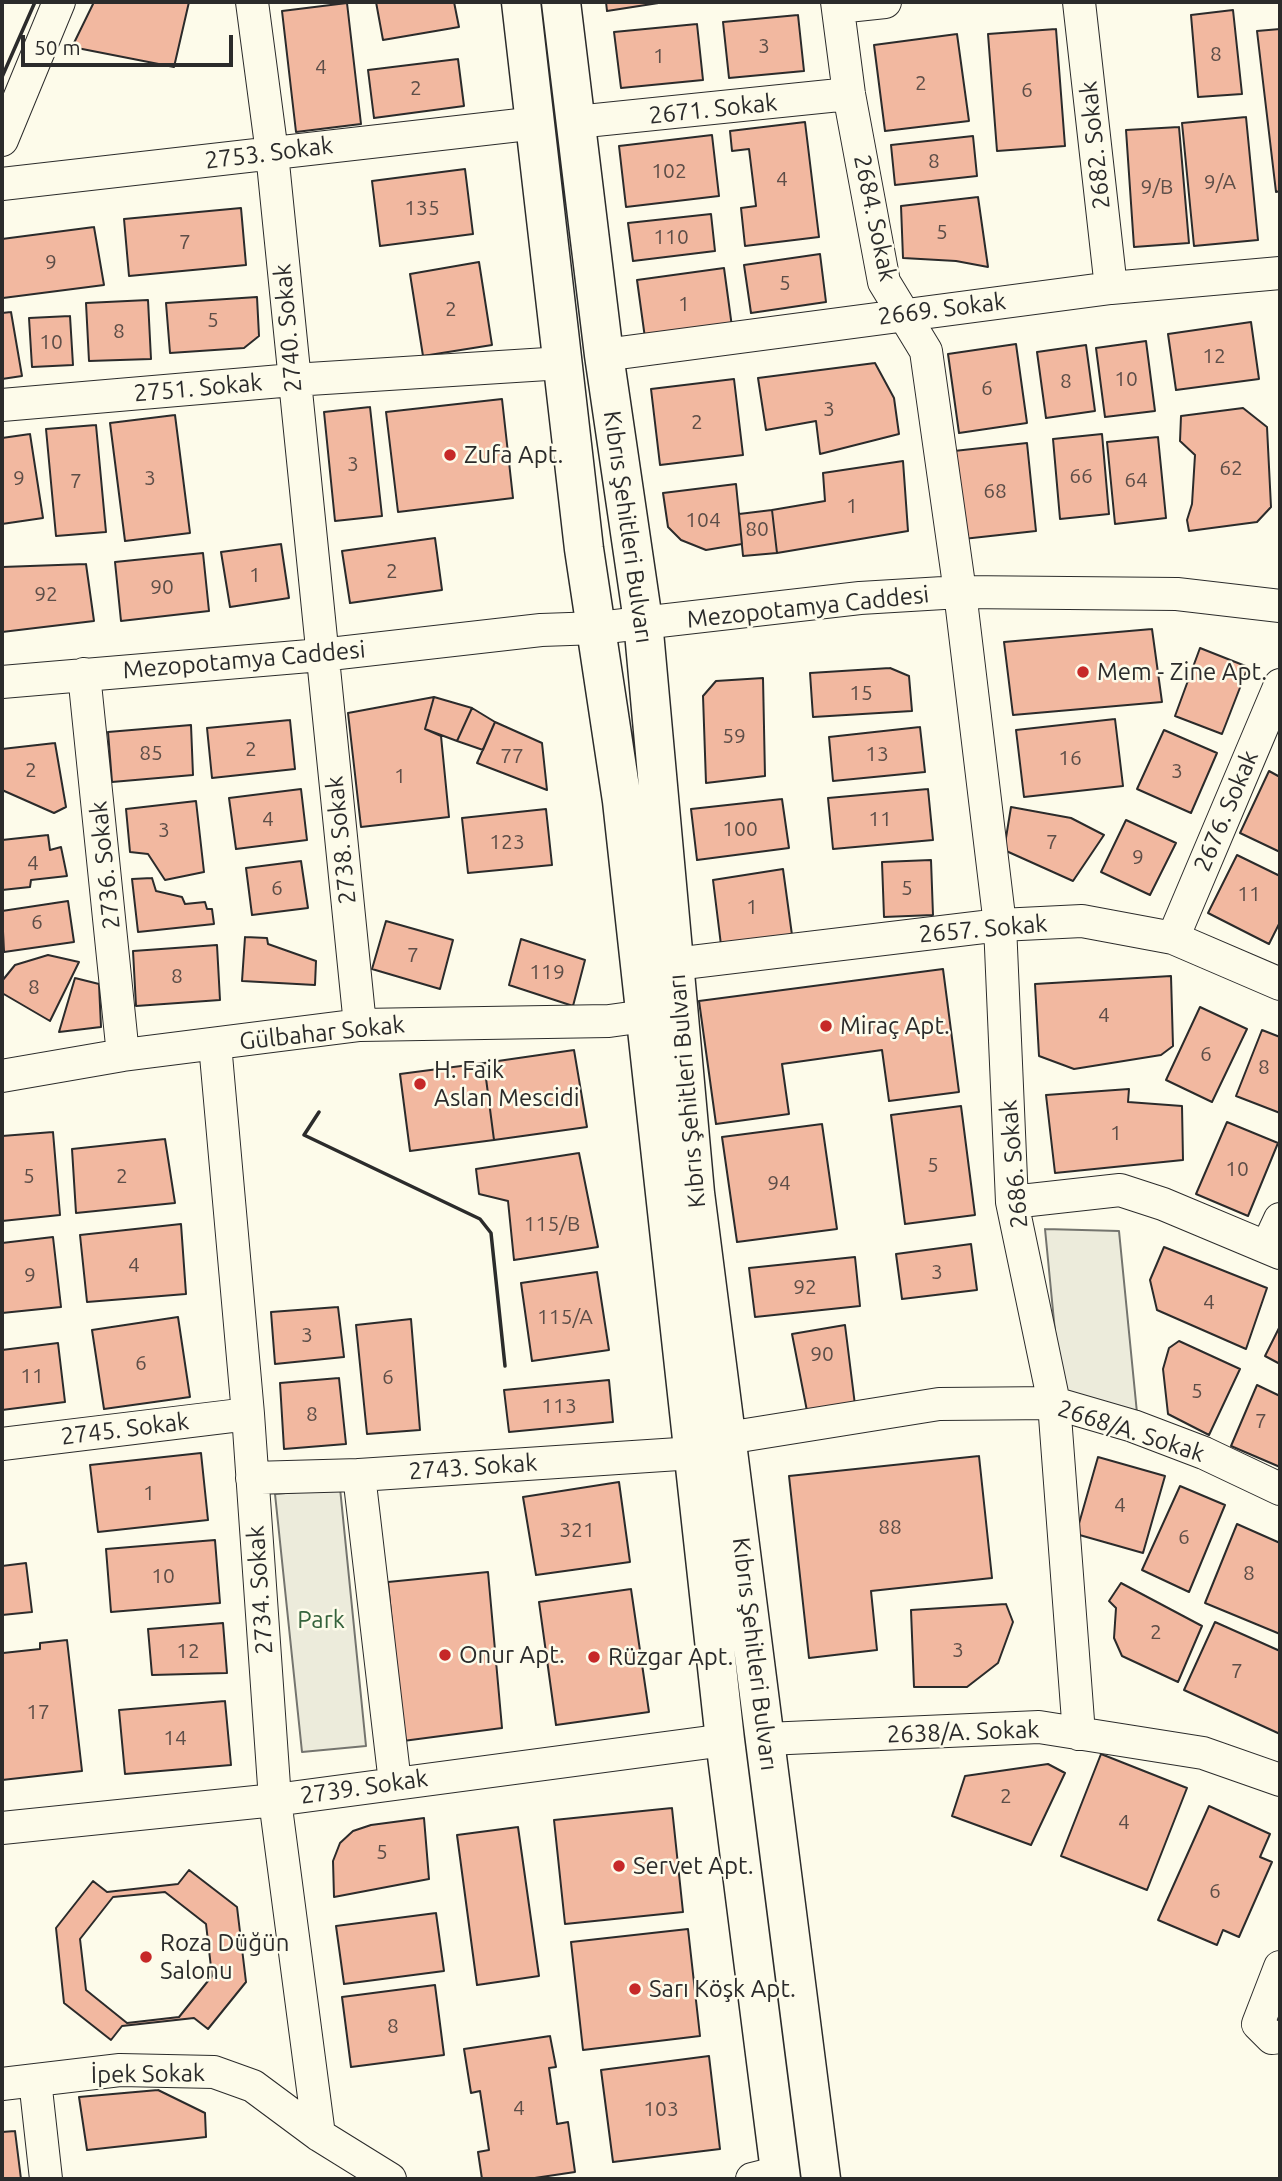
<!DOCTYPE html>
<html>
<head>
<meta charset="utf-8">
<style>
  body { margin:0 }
  #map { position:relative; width:1282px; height:2181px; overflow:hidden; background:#fdfbea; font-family:Ubuntu,sans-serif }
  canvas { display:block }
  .frame { position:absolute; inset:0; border:4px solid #2b2b2b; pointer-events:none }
  .scale { position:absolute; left:21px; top:35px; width:212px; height:32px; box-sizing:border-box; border:4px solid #2b2b2b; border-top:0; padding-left:9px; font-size:21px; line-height:24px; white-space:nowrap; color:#2b2b2b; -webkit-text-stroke:5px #fdfbea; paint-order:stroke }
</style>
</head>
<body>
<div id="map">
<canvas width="1282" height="2181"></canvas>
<div class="frame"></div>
<div class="scale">50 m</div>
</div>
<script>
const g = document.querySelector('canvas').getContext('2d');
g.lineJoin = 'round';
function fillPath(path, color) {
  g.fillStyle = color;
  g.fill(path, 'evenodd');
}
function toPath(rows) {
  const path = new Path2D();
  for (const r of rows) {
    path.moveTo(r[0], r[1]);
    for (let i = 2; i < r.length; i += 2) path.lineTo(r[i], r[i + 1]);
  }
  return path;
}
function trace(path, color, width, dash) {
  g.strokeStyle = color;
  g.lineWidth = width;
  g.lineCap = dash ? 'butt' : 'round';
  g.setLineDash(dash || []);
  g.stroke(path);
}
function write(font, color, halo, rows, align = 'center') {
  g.font = font + ' Ubuntu,sans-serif';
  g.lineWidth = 5;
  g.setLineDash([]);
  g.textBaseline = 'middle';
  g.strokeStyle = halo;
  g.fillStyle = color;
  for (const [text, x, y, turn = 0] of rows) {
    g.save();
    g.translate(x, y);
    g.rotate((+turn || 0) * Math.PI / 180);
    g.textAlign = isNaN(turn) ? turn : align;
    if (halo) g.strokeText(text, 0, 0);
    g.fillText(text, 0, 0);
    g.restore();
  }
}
const green = toPath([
  [1045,1229,1119,1231,1137,1413,1061,1393,1045,1229],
  [340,1488,366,1746,302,1752,275,1494,340,1488]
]);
const building = toPath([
  [94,2,189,2,174,67,72,47,94,2],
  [376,2,454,2,459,27,383,40,376,2],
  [606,2,665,2,607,11,606,2],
  [347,3,361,124,296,132,282,11,347,3],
  [1233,10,1242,94,1198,97,1191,15,1233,10],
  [798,15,804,71,729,78,723,22,798,15],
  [697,24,703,80,621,88,614,32,697,24],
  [1056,29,1065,146,997,151,988,34,1056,29],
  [1280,29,1280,191,1276,192,1257,31,1280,29],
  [957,34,969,121,885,131,874,45,957,34],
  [458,59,464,106,374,118,368,70,458,59],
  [1246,117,1258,240,1194,246,1182,123,1246,117],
  [805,122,819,237,745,246,741,208,756,206,749,149,732,151,730,131,805,122],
  [1179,127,1189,243,1134,247,1126,130,1179,127],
  [712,135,719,196,626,207,619,146,712,135],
  [973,136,977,176,895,185,891,145,973,136],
  [465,169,473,234,380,246,372,181,465,169],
  [978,197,988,267,956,261,903,258,901,206,978,197],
  [241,208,246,265,129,276,124,219,241,208],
  [711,214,715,251,633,261,628,223,711,214],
  [94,227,104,285,3,298,2,239,94,227],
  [820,254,826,302,751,313,744,265,820,254],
  [479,262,492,345,423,356,410,274,479,262],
  [724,268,732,327,645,338,637,280,724,268],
  [257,297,259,336,244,348,170,353,166,303,257,297],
  [148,300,151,359,89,361,86,303,148,300],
  [11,312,22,376,2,379,2,313,11,312],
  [70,316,73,365,32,367,29,318,70,316],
  [1251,322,1259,379,1176,390,1168,334,1251,322],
  [1146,341,1155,411,1105,417,1096,348,1146,341],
  [1016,344,1027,423,959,433,948,354,1016,344],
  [1086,345,1095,411,1046,418,1037,352,1086,345],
  [875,363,894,398,899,434,820,454,816,421,766,430,758,378,875,363],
  [734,379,743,455,660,465,651,389,734,379],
  [502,399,513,498,398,512,386,412,502,399],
  [370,407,382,516,335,521,324,412,370,407],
  [1243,408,1267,427,1271,507,1257,522,1189,531,1187,520,1192,504,1195,455,1180,441,1181,416,1243,408],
  [175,415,190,533,125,541,110,423,175,415],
  [96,425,106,532,56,536,46,429,96,425],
  [30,434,43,518,2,524,2,438,30,434],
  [1102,434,1109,514,1060,519,1053,439,1102,434],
  [1158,437,1166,518,1115,524,1107,442,1158,437],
  [1027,443,1036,531,963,539,954,451,1027,443],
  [903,461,908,531,777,553,772,510,825,501,823,473,903,461],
  [736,484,742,544,706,550,681,540,668,527,663,493,736,484],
  [772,510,777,553,743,556,739,514,772,510],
  [435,538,442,590,350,603,342,551,435,538],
  [281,544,289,598,230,607,221,552,281,544],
  [203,553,209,611,121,621,115,562,203,553],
  [86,564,94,621,2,632,2,567,86,564],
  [1152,629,1162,702,1013,715,1004,642,1152,629],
  [1200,648,1248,667,1222,734,1175,716,1200,648],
  [890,668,909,676,912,711,813,717,810,673,890,668],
  [763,678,765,776,706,783,703,696,716,681,763,678],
  [434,697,472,708,457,741,425,729,434,697],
  [434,697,425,729,441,736,449,817,361,827,348,713,434,697],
  [472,708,495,722,483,750,457,741,472,708],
  [1115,719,1123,786,1024,797,1016,730,1115,719],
  [290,720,295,769,212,778,207,728,290,720],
  [495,722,542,743,547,790,477,763,495,722],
  [191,725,193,775,112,782,108,732,191,725],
  [920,727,925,772,833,781,829,737,920,727],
  [1164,730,1217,753,1191,813,1137,789,1164,730],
  [55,743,66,807,54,813,2,790,2,749,55,743],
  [1269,771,1280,777,1280,852,1240,833,1269,771],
  [301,789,307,840,236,849,229,798,301,789],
  [928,789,933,840,833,849,828,798,928,789],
  [782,799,789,848,697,860,691,809,782,799],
  [196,801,204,872,165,880,148,854,130,852,126,809,196,801],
  [1011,807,1071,818,1104,835,1073,881,1004,850,1011,807],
  [546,809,552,865,468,873,462,818,546,809],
  [1126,820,1176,843,1150,895,1101,872,1126,820],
  [48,835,50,850,61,847,67,876,31,880,30,887,2,890,2,840,48,835],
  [1237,855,1280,876,1280,922,1269,944,1208,913,1237,855],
  [931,860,933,915,884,917,882,862,931,860],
  [301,861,308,908,252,915,246,868,301,861],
  [783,869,792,935,721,945,713,880,783,869],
  [152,878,156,891,182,897,185,904,205,902,207,909,212,909,214,924,138,932,132,879,152,878],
  [68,901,74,942,4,952,2,911,68,901],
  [386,921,453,940,440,989,372,969,386,921],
  [245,937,267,938,268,944,316,961,315,985,242,981,245,937],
  [521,939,585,960,573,1006,509,985,521,939],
  [217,945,220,1000,136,1006,133,951,217,945],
  [48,955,79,962,50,1021,2,993,2,981,15,965,48,955],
  [943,969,959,1092,889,1101,882,1050,782,1064,789,1114,716,1124,699,1001,943,969],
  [1171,976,1173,1046,1161,1055,1074,1069,1039,1056,1035,984,1171,976],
  [75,978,99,984,101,1027,59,1032,75,978],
  [1200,1007,1247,1029,1212,1102,1166,1080,1200,1007],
  [1262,1030,1280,1037,1280,1113,1236,1096,1262,1030],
  [574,1050,587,1127,494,1140,484,1063,574,1050],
  [484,1063,494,1140,410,1151,400,1074,484,1063],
  [1129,1089,1128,1102,1182,1106,1183,1160,1055,1173,1046,1095,1129,1089],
  [961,1106,975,1215,905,1224,891,1115,961,1106],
  [1227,1122,1278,1143,1248,1216,1196,1194,1227,1122],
  [822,1124,837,1229,737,1242,722,1137,822,1124],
  [53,1132,60,1215,2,1221,2,1136,53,1132],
  [165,1139,175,1203,76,1213,72,1149,165,1139],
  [579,1153,598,1247,514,1260,508,1201,479,1194,476,1169,579,1153],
  [181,1224,186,1294,87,1302,80,1235,181,1224],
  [53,1237,61,1307,2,1313,2,1243,53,1237],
  [971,1244,977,1290,902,1299,896,1254,971,1244],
  [1164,1247,1267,1288,1246,1349,1157,1310,1150,1280,1164,1247],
  [855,1257,860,1306,755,1317,749,1268,855,1257],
  [597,1272,609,1350,532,1361,521,1283,597,1272],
  [338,1307,344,1357,275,1364,271,1312,338,1307],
  [178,1317,190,1397,104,1409,92,1330,178,1317],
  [411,1319,420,1430,367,1434,356,1325,411,1319],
  [845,1325,855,1405,807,1411,792,1334,845,1325],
  [1280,1326,1280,1364,1265,1356,1280,1326],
  [1179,1341,1240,1369,1209,1435,1168,1414,1163,1369,1169,1348,1179,1341],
  [58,1343,65,1402,2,1410,2,1350,58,1343],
  [339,1378,346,1444,284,1449,280,1383,339,1378],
  [609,1380,613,1422,509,1432,504,1390,609,1380],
  [1257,1385,1280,1396,1280,1467,1231,1446,1257,1385],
  [201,1453,208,1520,98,1532,90,1465,201,1453],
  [979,1456,992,1578,871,1591,877,1650,809,1658,789,1476,979,1456],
  [1098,1457,1165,1476,1143,1553,1076,1534,1098,1457],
  [619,1482,630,1562,536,1575,523,1497,619,1482],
  [1180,1486,1225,1505,1189,1592,1142,1570,1180,1486],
  [1237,1524,1280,1543,1280,1634,1205,1603,1237,1524],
  [215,1540,220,1603,111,1612,106,1549,215,1540],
  [26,1563,32,1612,2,1615,2,1566,26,1563],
  [488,1572,502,1728,403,1741,388,1582,488,1572],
  [1121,1583,1202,1626,1178,1682,1122,1656,1114,1638,1116,1608,1109,1601,1121,1583],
  [631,1589,649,1712,556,1725,539,1602,631,1589],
  [1006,1604,1013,1622,998,1663,967,1687,914,1687,911,1610,1006,1604],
  [1215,1622,1280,1651,1280,1734,1184,1690,1215,1622],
  [223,1623,227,1673,152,1675,148,1629,223,1623],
  [67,1640,82,1771,2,1780,2,1646,3,1653,40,1649,40,1643,67,1640],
  [225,1701,231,1765,125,1774,119,1710,225,1701],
  [1101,1754,1187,1788,1147,1890,1061,1856,1101,1754],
  [1048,1764,1065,1773,1031,1845,952,1816,965,1776,1048,1764],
  [1209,1806,1270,1834,1260,1857,1272,1862,1239,1937,1223,1930,1217,1945,1158,1920,1209,1806],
  [672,1808,683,1912,565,1924,554,1820,672,1808],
  [424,1818,429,1879,334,1897,333,1861,340,1843,353,1831,371,1825,424,1818],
  [518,1827,539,1976,477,1985,457,1835,518,1827],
  [189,1870,237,1907,246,1982,208,2029,194,2018,122,2026,111,2040,64,2003,56,1928,93,1881,107,1892,178,1884,189,1870],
  [165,1892,206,1924,212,1976,179,2017,127,2023,86,1990,80,1939,113,1897,165,1892],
  [436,1913,444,1971,344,1984,336,1926,436,1913],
  [688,1929,700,2036,583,2050,571,1942,688,1929],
  [435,1985,444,2055,351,2067,342,1997,435,1985],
  [550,2036,556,2067,549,2068,557,2124,568,2122,575,2172,528,2179,482,2179,478,2152,489,2150,480,2091,471,2093,464,2049,550,2036],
  [709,2056,720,2149,613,2162,601,2070,709,2056],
  [158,2090,205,2113,206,2137,87,2150,79,2097,158,2090],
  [15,2131,21,2179,2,2179,2,2132,15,2131]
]);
const minor = toPath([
  [252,2,272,153,360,1025],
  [837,2,849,94,884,282,926,351,960,592,1000,925,1012,1202,1054,1403,1079,1734],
  [1079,2,1111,288],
  [838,7,885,2],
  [576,122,849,94],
  [2,140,59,2],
  [2,184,537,123],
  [604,355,1111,288,1280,273],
  [2,405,293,380,563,363],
  [84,674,123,1055],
  [2,682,321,655,541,630,598,628,860,598,960,592,1177,594,1280,606],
  [1173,938,1280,685],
  [675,964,1000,925,1082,921,1173,938,1280,984],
  [215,1044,248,1414,275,1800,319,2135],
  [2,1076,123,1055,360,1025,609,1021,645,1016],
  [1012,1202,1120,1190,1163,1204,1280,1253],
  [1267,1247,1280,1219],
  [727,1438,939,1404,1054,1403,1133,1426,1204,1453,1280,1489],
  [2,1444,248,1414],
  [359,1475,395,1783],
  [252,1478,359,1475,694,1453],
  [766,1739,1039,1727,1203,1753,1280,1780],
  [2,1828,275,1800,725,1740],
  [1280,1967,1258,2024,1272,2038,1280,2037],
  [35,2080,46,2179],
  [2,2084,120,2070,214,2072,253,2086,319,2135,390,2179],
  [752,2179,780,2172]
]);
const major = toPath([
  [521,2,584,549,622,801,725,1740,781,2179],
  [561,2,604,355,643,621,695,1193,821,2179]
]);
const wall = toPath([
  [2,77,35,2],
  [319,1112,304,1135,480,1219,491,1233,505,1366]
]);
const markers = [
  [450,455,7,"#c62828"],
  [1083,672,7,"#c62828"],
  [826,1026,7,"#c62828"],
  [420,1084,7,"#c62828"],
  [445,1655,7,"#c62828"],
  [594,1657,7,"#c62828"],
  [619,1866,7,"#c62828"],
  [146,1957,7,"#c62828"],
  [635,1989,7,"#c62828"]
];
const numberNames = [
  ["3",764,46],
  ["8",1216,54],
  ["1",659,56],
  ["4",321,67],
  ["2",921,83],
  ["2",416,88],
  ["6",1027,90],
  ["8",934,161],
  ["102",669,171],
  ["4",782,179],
  ["9/A",1220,182],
  ["9/B",1157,187],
  ["135",422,208],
  ["5",942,232],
  ["110",671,237],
  ["7",185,242],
  ["9",51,262],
  ["5",785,283],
  ["1",684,304],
  ["2",451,309],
  ["5",213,320],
  ["8",119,331],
  ["10",51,342],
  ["12",1214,356],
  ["10",1126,379],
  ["8",1066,381],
  ["6",987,388],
  ["3",829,409],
  ["2",697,422],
  ["3",353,464],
  ["62",1231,468],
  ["66",1081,476],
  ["9",19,478],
  ["3",150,478],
  ["64",1136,480],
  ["7",76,481],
  ["68",995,491],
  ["1",852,506],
  ["104",703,520],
  ["80",757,529],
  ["2",392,571],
  ["1",255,575],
  ["90",162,587],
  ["92",46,594],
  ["15",861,693],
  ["59",734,736],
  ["2",251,749],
  ["85",151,753],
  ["13",877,754],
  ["77",512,756],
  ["16",1070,758],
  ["2",31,770],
  ["3",1177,771],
  ["1",400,776],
  ["4",268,819],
  ["11",880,819],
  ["100",740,829],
  ["3",164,830],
  ["123",507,842],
  ["7",1052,842],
  ["9",1138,857],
  ["4",33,863],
  ["6",277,888],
  ["5",907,888],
  ["11",1249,894],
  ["1",752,907],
  ["6",37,922],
  ["7",413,955],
  ["119",547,972],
  ["8",177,976],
  ["8",34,987],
  ["4",1104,1015],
  ["6",1206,1054],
  ["8",1264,1067],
  ["1",1116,1133],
  ["5",933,1165],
  ["10",1237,1169],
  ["5",29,1176],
  ["2",122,1176],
  ["94",779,1183],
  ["115/B",552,1224],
  ["4",134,1265],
  ["3",937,1272],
  ["9",30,1275],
  ["92",805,1287],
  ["4",1209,1302],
  ["115/A",565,1317],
  ["3",307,1335],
  ["90",822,1354],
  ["6",141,1363],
  ["11",32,1376],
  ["6",388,1377],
  ["5",1197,1391],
  ["113",559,1406],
  ["8",312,1414],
  ["7",1261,1421],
  ["1",149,1493],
  ["4",1120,1505],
  ["88",890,1527],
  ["321",577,1530],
  ["6",1184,1537],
  ["8",1249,1573],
  ["10",163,1576],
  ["2",1156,1632],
  ["3",958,1650],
  ["12",188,1651],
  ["7",1237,1671],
  ["17",38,1712],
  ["14",175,1738],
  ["2",1006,1796],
  ["4",1124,1822],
  ["5",382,1852],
  ["6",1215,1891],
  ["8",393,2026],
  ["4",519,2108],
  ["103",661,2109]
];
const streetNames = [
  ["2671. Sokak",713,109,-6],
  ["2682. Sokak",1095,145,-96],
  ["2753. Sokak",269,153,-7],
  ["2684. Sokak",875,218,78],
  ["2669. Sokak",942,309,-7],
  ["2740. Sokak",288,328,-95],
  ["2751. Sokak",198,388,-5],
  ["Kıbrıs Şehitleri Bulvarı",628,527,82],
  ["Mezopotamya Caddesi",808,607,-6],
  ["Mezopotamya Caddesi",244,660,-5],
  ["2676. Sokak",1226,811,-67],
  ["2738. Sokak",341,840,-96],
  ["2736. Sokak",105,865,-96],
  ["2657. Sokak",983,929,-5],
  ["Gülbahar Sokak",322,1033,-6],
  ["Kıbrıs Şehitleri Bulvarı",687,1091,-95],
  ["2686. Sokak",1014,1164,-95],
  ["2745. Sokak",125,1429,-7],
  ["2668/A. Sokak",1131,1431,18],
  ["2743. Sokak",473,1467,-4],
  ["2734. Sokak",260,1590,-94],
  ["Kıbrıs Şehitleri Bulvarı",755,1654,83],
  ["2638/A. Sokak",963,1732,-2],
  ["2739. Sokak",364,1787,-8],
  ["İpek Sokak",148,2074,-1]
];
const poiNames = [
  ["Zufa Apt.",464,455],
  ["Mem - Zine Apt.",1097,672],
  ["Miraç Apt.",840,1026],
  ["H. Faik",434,1070],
  ["Aslan Mescidi",434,1098],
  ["Onur Apt.",459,1655],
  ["Rüzgar Apt.",608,1657],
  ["Servet Apt.",633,1866],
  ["Roza Düğün",160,1943],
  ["Salonu",160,1971],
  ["Sarı Köşk Apt.",649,1989]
];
const parkNames = [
  ["Park",321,1620]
];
fillPath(green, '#ecebdb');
trace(green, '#74746e', 2);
fillPath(building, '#f2b8a0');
trace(building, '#2b2b2b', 2);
trace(minor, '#2b2b2b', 34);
trace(major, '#2b2b2b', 41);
trace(minor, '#fdfbea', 32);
trace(major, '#fdfbea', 38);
trace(wall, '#2b2b2b', 3.5);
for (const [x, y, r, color] of markers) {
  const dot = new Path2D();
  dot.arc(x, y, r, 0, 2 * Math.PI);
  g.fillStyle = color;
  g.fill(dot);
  trace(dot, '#fdfbea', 2.5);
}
write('21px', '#5d4e48', null, numberNames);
write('24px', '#2b2b2b', '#fdfbea', streetNames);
write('24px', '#2b2b2b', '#fdfbea', poiNames, 'left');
write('24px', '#34623c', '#fdfbea', parkNames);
</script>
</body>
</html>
